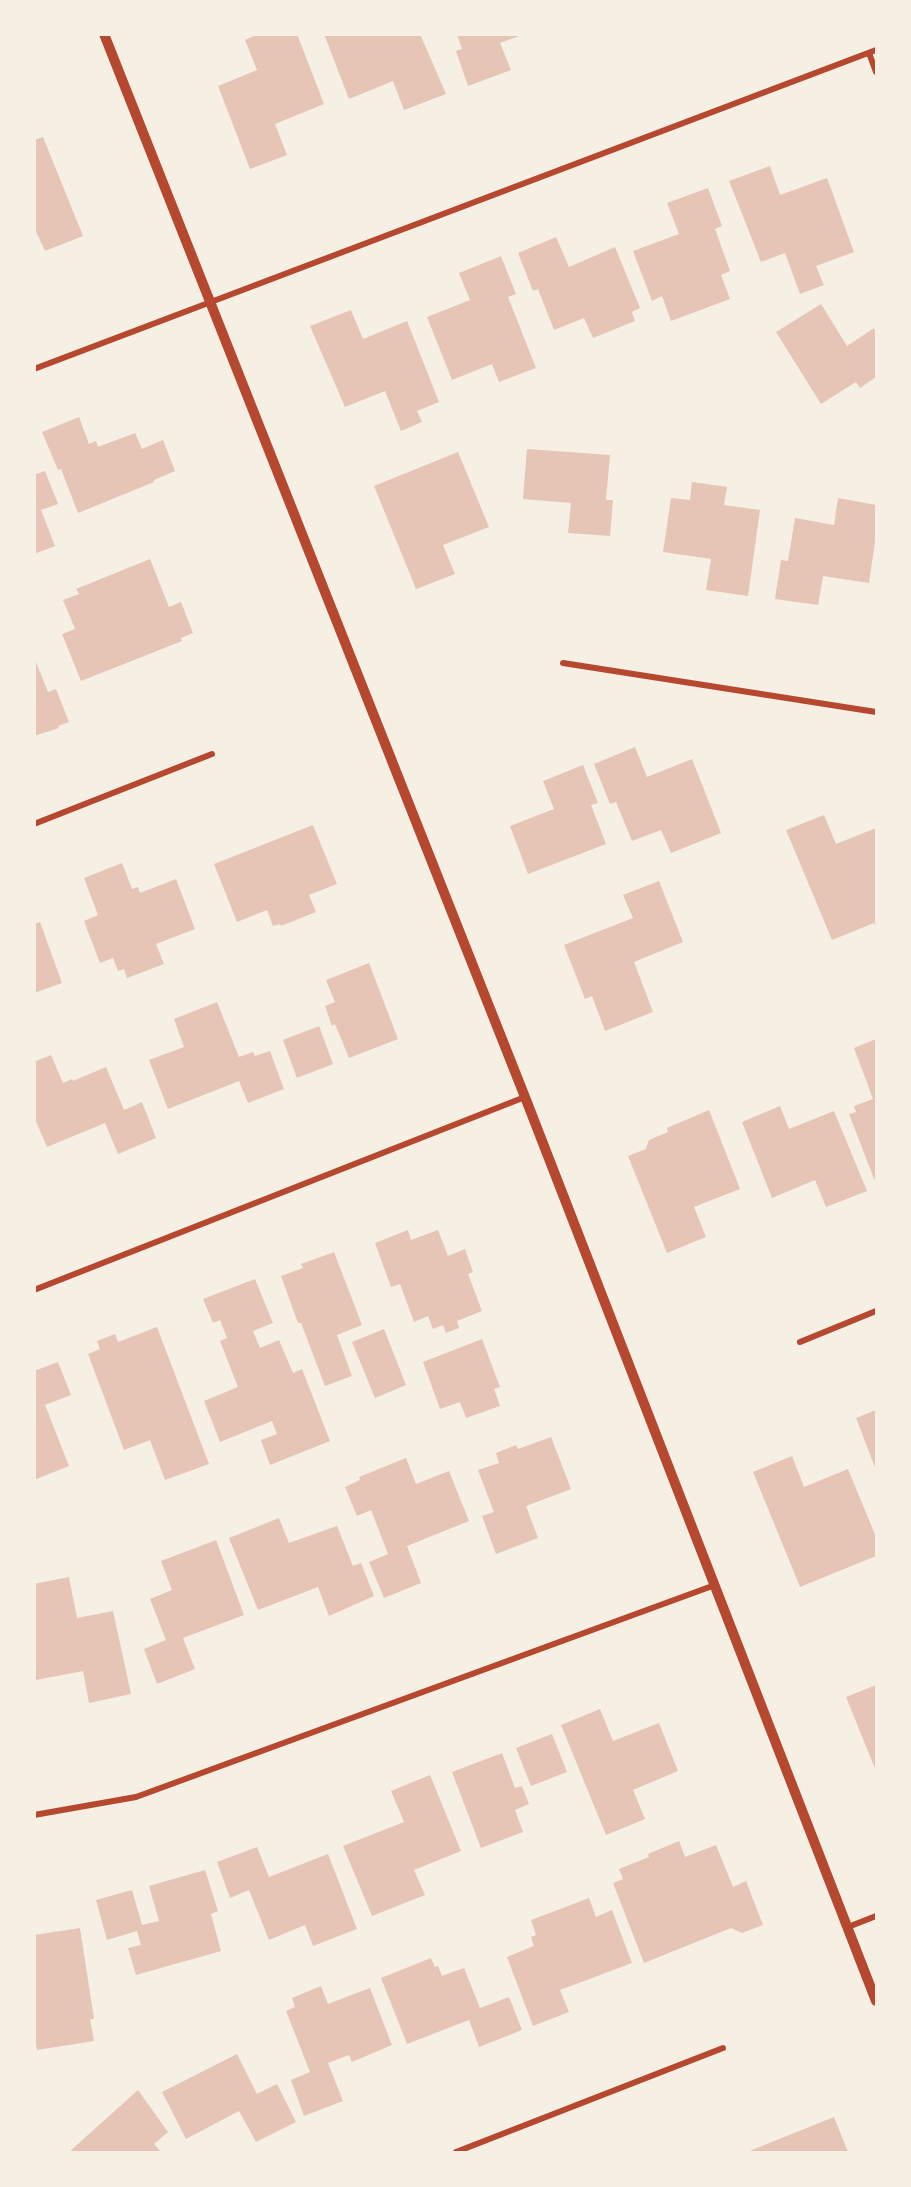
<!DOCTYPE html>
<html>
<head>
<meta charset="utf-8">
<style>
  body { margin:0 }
  #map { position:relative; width:911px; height:2187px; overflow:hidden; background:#f6efe4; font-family:Helvetica,sans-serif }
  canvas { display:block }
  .frame { position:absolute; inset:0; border:36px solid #f6efe4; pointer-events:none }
</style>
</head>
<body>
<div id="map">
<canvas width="911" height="2187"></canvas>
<div class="frame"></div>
</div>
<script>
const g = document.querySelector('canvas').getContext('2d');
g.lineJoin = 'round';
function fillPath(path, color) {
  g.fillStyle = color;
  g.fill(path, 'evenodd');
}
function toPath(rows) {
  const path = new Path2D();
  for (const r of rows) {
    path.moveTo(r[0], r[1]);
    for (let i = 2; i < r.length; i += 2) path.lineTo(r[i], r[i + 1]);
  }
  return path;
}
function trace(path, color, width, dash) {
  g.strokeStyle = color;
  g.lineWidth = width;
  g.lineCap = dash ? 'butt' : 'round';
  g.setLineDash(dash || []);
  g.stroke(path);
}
const building = toPath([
  [258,34,297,34,324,104,275,124,287,155,250,169,218,86,257,70,245,40],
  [324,34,420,34,446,94,404,110,393,81,349,99],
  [457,34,522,34,522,35,500,43,511,70,468,86,456,51,462,49],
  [43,137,83,236,45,251,34,227,34,140],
  [770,166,780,195,827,178,854,252,816,266,824,285,800,294,785,253,761,262,729,181],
  [708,188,722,226,715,229,730,271,721,275,730,299,671,321,662,296,652,301,633,251,679,234,667,203],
  [556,237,569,267,615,247,640,308,632,312,635,321,593,338,584,318,554,330,538,289,533,291,518,253],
  [501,256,516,294,508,297,536,368,499,382,492,364,452,380,427,317,470,300,459,273],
  [821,304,847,346,874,328,876,333,876,377,860,388,856,382,821,404,776,332],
  [351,310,363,339,407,321,439,402,417,411,422,422,401,431,385,391,345,407,310,326],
  [79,417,89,444,96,441,98,447,135,433,142,449,163,440,175,471,154,480,154,482,78,513,61,469,58,470,42,432],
  [527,449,610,455,606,500,613,500,610,536,568,533,571,503,523,499],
  [458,452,489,527,443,545,455,574,416,589,374,486],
  [45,471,58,504,41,510,55,546,34,554,34,475],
  [692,482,727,487,724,505,760,510,748,596,706,590,711,559,663,552,671,498,690,500],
  [838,498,876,505,876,535,869,583,823,576,818,605,775,599,781,560,788,561,795,518,834,525],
  [150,559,169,607,181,602,193,633,181,638,182,641,81,681,62,634,75,629,63,600,79,594,76,589],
  [34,657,48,692,56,689,69,722,58,726,59,728,34,736],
  [635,747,647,777,692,759,721,833,671,853,661,830,632,841,616,802,610,804,594,764],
  [583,765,598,803,591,805,606,844,528,874,510,826,554,809,543,781],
  [824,815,836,844,876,828,876,930,874,923,832,940,786,830],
  [313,825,337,884,309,895,316,912,281,926,280,924,273,926,267,910,237,922,214,864],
  [122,863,132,889,138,887,140,893,176,879,195,929,156,944,164,964,127,978,124,969,118,971,113,958,100,963,84,921,98,915,84,878],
  [659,881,683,942,634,962,653,1012,605,1031,592,996,585,999,564,945,633,918,623,895],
  [40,922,62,983,34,993,34,924],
  [369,963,398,1039,349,1058,335,1024,332,1026,325,1006,335,1002,326,980],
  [217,1002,239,1057,253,1052,255,1056,270,1051,284,1089,248,1103,239,1081,168,1109,149,1060,184,1047,174,1019],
  [319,1026,333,1064,297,1078,283,1040],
  [876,1039,876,1184,849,1114,856,1112,854,1106,873,1099,854,1048],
  [51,1055,63,1083,72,1079,73,1081,106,1067,124,1110,142,1102,156,1138,118,1154,105,1123,47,1147,34,1117,34,1062],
  [780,1106,789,1129,834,1111,867,1191,826,1207,815,1180,772,1198,742,1122],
  [709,1110,740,1189,694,1207,706,1237,667,1253,628,1156,646,1149,649,1140,668,1132,667,1128],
  [408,1230,411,1240,438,1230,448,1256,465,1249,473,1272,468,1274,482,1311,457,1321,459,1328,446,1333,443,1325,433,1329,428,1316,414,1322,400,1284,391,1287,375,1243],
  [334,1252,362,1325,337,1335,352,1376,325,1386,301,1323,298,1323,281,1276,303,1268,301,1264],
  [255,1279,273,1323,253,1331,260,1348,279,1340,293,1373,302,1369,330,1441,270,1465,261,1440,277,1434,272,1421,220,1442,204,1401,238,1387,220,1341,227,1338,220,1320,213,1323,203,1299],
  [157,1327,209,1464,165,1480,150,1440,124,1450,88,1354,100,1349,97,1341,115,1334,118,1342],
  [384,1329,406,1385,375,1398,352,1342],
  [482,1339,500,1387,494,1389,500,1406,466,1418,460,1402,440,1409,423,1362],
  [58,1362,71,1395,45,1405,69,1466,34,1480,34,1371],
  [876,1410,876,1470,856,1418],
  [551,1437,571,1489,526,1506,538,1538,496,1554,482,1516,494,1512,478,1470,499,1463,496,1453,516,1445,518,1449],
  [792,1456,804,1487,848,1469,876,1537,876,1556,800,1587,753,1472],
  [406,1458,416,1484,449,1471,469,1521,407,1546,421,1583,384,1598,369,1562,388,1554,371,1510,357,1516,345,1487,360,1480,359,1477],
  [279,1518,289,1543,337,1526,353,1566,361,1563,374,1596,329,1616,318,1587,258,1610,229,1538],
  [216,1540,244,1615,183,1638,195,1669,157,1684,144,1649,166,1640,150,1599,172,1590,161,1561],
  [69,1577,77,1618,113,1611,131,1694,89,1703,83,1671,36,1680,34,1584],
  [876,1685,876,1771,846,1697],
  [600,1709,613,1741,659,1723,678,1771,633,1790,645,1819,606,1835,561,1725],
  [552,1734,567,1772,531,1786,516,1748],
  [502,1753,515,1788,522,1786,529,1804,515,1810,523,1832,481,1848,452,1772],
  [430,1775,461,1851,414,1870,425,1895,372,1916,343,1846,404,1822,391,1791],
  [679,1841,685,1857,716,1845,733,1887,746,1881,763,1925,742,1933,731,1928,644,1963,613,1883,623,1879,619,1869,649,1857,648,1854],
  [257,1847,269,1877,328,1854,357,1929,313,1946,305,1925,269,1940,249,1890,230,1898,217,1862],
  [205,1870,218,1911,211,1914,221,1951,136,1975,128,1948,141,1945,137,1931,107,1940,96,1900,132,1890,142,1925,159,1921,149,1886],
  [589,1898,596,1917,612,1910,632,1963,560,1990,569,2012,533,2026,507,1957,534,1946,531,1937,536,1935,531,1920],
  [80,1928,94,2019,90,2019,94,2041,37,2050,34,2036,34,1935],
  [431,1958,435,1967,438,1966,442,1976,464,1968,480,2008,509,1997,522,2030,479,2047,469,2020,407,2044,381,1978],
  [321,1986,328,2004,370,1988,392,2045,352,2062,349,2055,328,2063,343,2101,304,2116,291,2080,310,2072,286,2011,295,2007,292,1998],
  [237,2054,257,2094,277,2084,296,2122,256,2142,239,2111,186,2139,162,2092],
  [138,2090,168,2132,154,2144,160,2151,158,2152,69,2152],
  [834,2117,848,2152,747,2152]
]);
const minor = toPath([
  [869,53,876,72],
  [34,369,876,50],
  [563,663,876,712],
  [34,824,212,754],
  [34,1290,525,1097],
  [800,1342,876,1311],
  [34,1815,136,1797,715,1585],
  [848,1927,876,1916],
  [456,2152,723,2048]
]);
const tertiary = toPath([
  [104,34,525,1097,876,2001]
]);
fillPath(building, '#e6c5b7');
trace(minor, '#b5482f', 6);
trace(tertiary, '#b5482f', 10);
</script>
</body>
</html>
